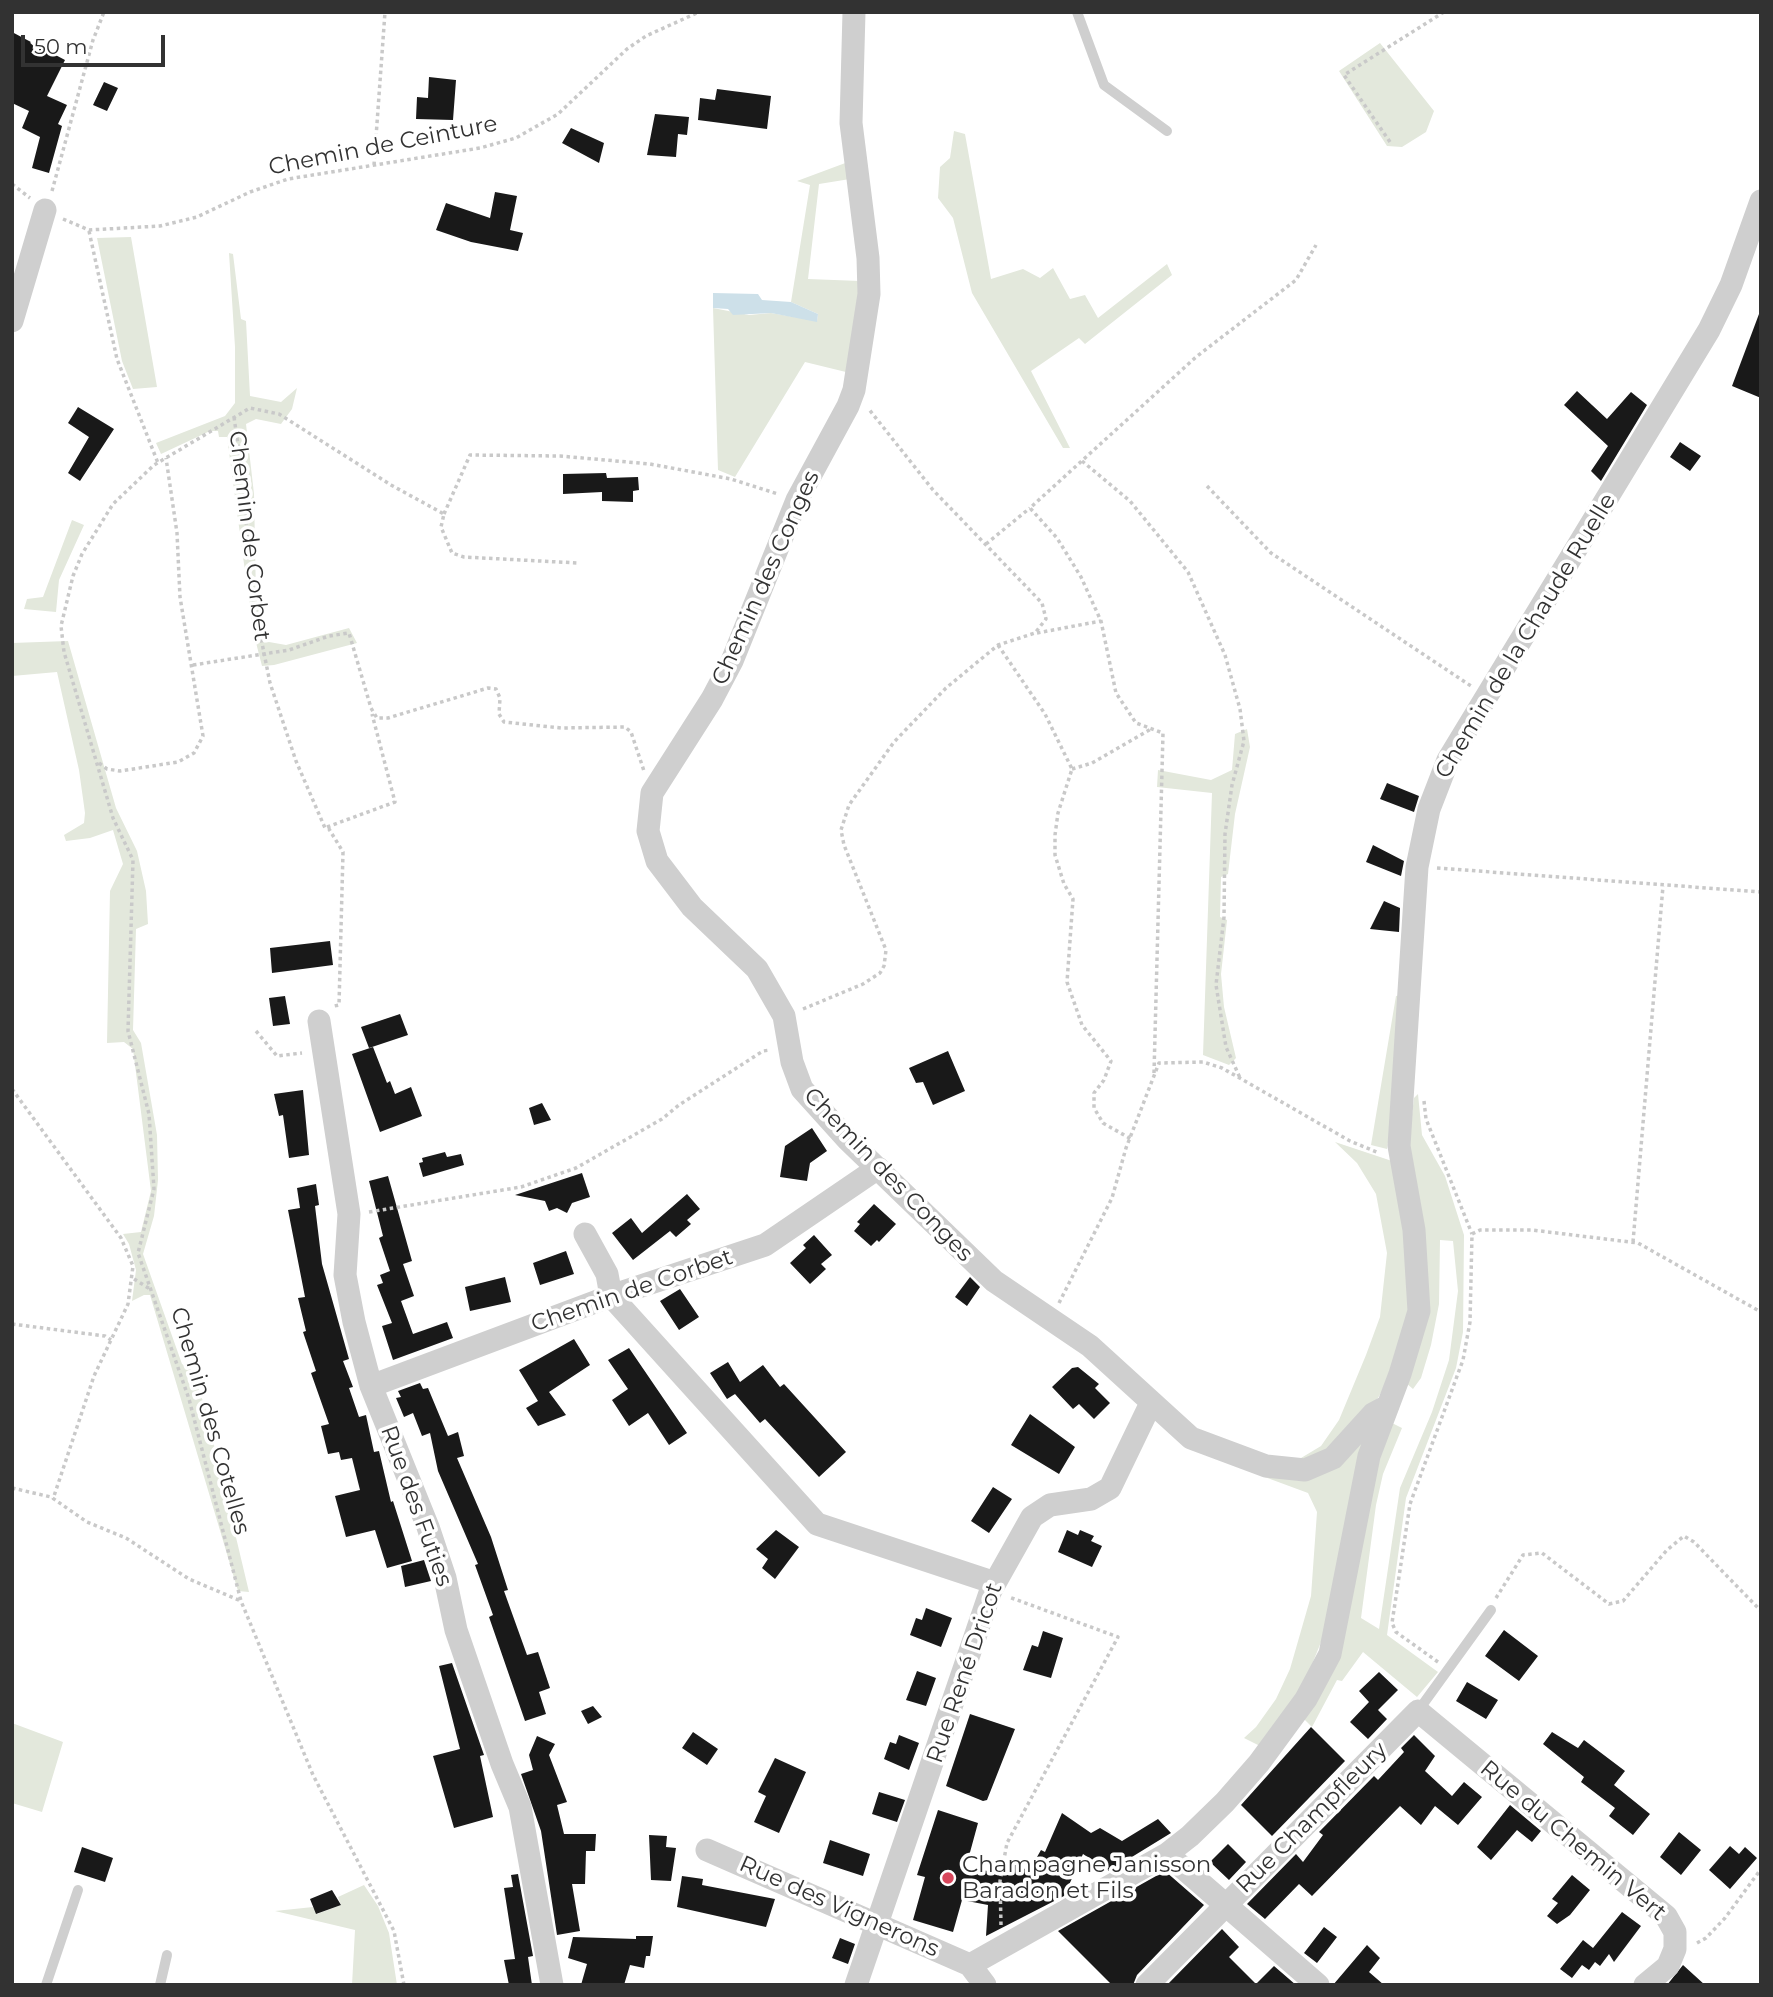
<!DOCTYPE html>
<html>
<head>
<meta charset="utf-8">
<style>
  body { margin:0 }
  #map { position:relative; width:1773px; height:1997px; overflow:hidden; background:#fff; font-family:Montserrat,sans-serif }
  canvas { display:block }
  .frame { position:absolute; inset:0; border:14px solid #323232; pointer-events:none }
  .scale { position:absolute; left:21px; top:35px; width:144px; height:32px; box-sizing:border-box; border:4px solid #323232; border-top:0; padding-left:9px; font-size:21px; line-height:24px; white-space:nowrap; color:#323232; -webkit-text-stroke:5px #fff; paint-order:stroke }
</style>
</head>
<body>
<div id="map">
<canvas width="1773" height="1997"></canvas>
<div class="frame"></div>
<div class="scale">50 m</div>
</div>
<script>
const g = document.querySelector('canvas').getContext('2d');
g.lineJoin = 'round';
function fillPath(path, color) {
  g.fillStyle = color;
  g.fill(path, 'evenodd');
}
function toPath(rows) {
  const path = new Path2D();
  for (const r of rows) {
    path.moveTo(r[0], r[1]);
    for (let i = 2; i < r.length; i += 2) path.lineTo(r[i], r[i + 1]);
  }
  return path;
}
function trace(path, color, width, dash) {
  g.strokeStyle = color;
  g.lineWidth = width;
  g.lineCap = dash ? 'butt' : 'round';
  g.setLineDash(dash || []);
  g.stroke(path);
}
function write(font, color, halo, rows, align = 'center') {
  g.font = font + ' Montserrat,sans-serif';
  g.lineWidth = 7;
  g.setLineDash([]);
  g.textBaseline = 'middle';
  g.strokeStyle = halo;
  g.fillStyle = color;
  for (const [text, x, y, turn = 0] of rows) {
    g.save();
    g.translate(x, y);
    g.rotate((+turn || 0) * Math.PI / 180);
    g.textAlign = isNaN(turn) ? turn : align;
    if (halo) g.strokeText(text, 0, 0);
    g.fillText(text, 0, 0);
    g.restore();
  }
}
const green = toPath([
  [1380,43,1434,111,1426,132,1402,147,1387,146,1339,71],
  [954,131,965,134,991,279,1023,269,1040,278,1053,268,1070,299,1085,295,1098,318,1167,264,1172,275,1085,344,1079,338,1031,371,1070,448,1063,448,972,293,953,218,938,198,940,167,950,158],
  [848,162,850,179,819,184,808,279,860,281,850,373,805,362,735,477,718,470,713,308,749,315,771,313,817,321,818,314,791,302,810,185,797,181],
  [131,237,157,387,133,389,122,361,97,238],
  [229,253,233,254,241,319,246,321,250,396,281,402,297,388,292,409,281,424,256,419,246,424,254,494,256,597,269,642,286,645,349,628,357,643,274,665,262,666,253,631,227,437,219,437,218,431,210,431,161,454,156,443,225,416,235,403,235,347],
  [72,520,84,525,59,580,56,612,24,609,27,599,43,597],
  [68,641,116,808,137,851,146,891,148,924,136,929,133,1030,141,1043,157,1135,158,1180,154,1216,143,1254,182,1364,192,1370,205,1407,249,1592,238,1591,150,1295,144,1295,132,1301,136,1270,129,1244,123,1234,141,1232,151,1191,133,1049,124,1042,107,1043,110,891,123,864,113,830,90,838,66,841,64,835,84,823,85,813,79,770,57,672,12,676,12,643],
  [1247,729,1250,747,1235,814,1228,874,1221,877,1220,917,1227,920,1221,974,1224,1007,1236,1058,1229,1065,1203,1055,1212,793,1157,787,1158,770,1211,780,1232,770,1235,734],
  [1404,995,1389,1135,1387,1149,1371,1145,1396,996],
  [1418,1094,1422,1135,1445,1176,1464,1235,1463,1332,1456,1368,1406,1498,1387,1635,1438,1672,1417,1697,1363,1652,1342,1681,1337,1680,1312,1727,1302,1717,1373,1467,1392,1423,1402,1428,1383,1474,1376,1505,1361,1618,1379,1629,1400,1488,1432,1412,1449,1360,1458,1291,1453,1241,1440,1240,1439,1304,1431,1345,1421,1378,1413,1389,1406,1383,1427,1311,1407,1154,1414,1098],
  [1335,1142,1392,1161,1403,1204,1411,1305,1395,1368,1378,1398,1336,1447,1303,1462,1301,1458,1321,1446,1339,1420,1366,1355,1380,1317,1387,1253,1376,1194,1357,1163],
  [1366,1425,1325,1632,1303,1687,1262,1747,1244,1738,1256,1727,1276,1699,1290,1669,1311,1596,1317,1512,1308,1493,1262,1476,1295,1477],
  [12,1723,63,1742,42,1812,12,1803],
  [364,1885,378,1906,389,1933,397,1985,352,1985,355,1930,275,1911,313,1907,317,1914,341,1905,338,1897]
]);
const water = toPath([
  [713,293,758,294,762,300,791,302,818,314,817,322,771,313,733,315,728,309,713,308]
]);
const building = toPath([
  [12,32,65,60,47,96,67,105,58,124,62,126,49,173,32,168,40,137,22,128,29,111,12,103],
  [429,77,456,80,453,120,416,119,417,97,428,98],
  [104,82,118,88,107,111,93,105],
  [717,89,771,96,767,129,698,120,700,98,715,100],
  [655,114,689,117,687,135,678,134,676,157,647,155],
  [571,128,604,143,599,163,562,143],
  [495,192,517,196,510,230,523,233,518,251,471,242,436,230,446,203,490,218],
  [1759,314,1761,315,1761,398,1732,386],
  [1577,391,1607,419,1631,392,1647,405,1601,481,1591,471,1608,446,1564,405],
  [78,407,114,429,80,481,68,473,89,437,68,423],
  [1680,442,1701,456,1690,471,1670,457],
  [606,473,607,478,638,477,639,490,633,491,633,502,602,501,602,492,563,494,563,474],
  [1387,783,1419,796,1414,812,1380,799],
  [1373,845,1404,861,1401,876,1366,862],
  [1384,901,1400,908,1399,932,1370,929],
  [330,941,333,965,272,973,270,948],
  [285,996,290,1024,273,1026,269,998],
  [400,1014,408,1035,369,1048,361,1027],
  [373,1047,387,1083,390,1081,395,1094,411,1087,422,1116,380,1132,352,1054],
  [948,1051,965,1091,933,1105,923,1082,916,1083,909,1068],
  [303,1090,309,1155,289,1158,283,1115,279,1116,274,1094],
  [542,1103,551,1120,534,1125,529,1108],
  [812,1128,827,1151,810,1163,807,1181,780,1177,785,1146],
  [445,1152,447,1157,461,1154,464,1165,423,1177,419,1163,423,1162,422,1158],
  [582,1173,590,1197,572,1203,567,1213,557,1208,549,1211,545,1201,515,1195],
  [388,1176,412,1261,403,1264,414,1296,401,1301,413,1334,447,1322,453,1338,393,1360,382,1326,392,1323,377,1285,383,1283,380,1275,390,1271,379,1238,383,1236,369,1181],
  [316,1184,319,1205,315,1206,322,1264,349,1359,343,1361,353,1387,349,1388,359,1417,366,1415,374,1452,379,1451,391,1502,393,1501,412,1561,387,1568,375,1530,346,1537,335,1496,360,1490,352,1458,341,1460,339,1452,328,1454,321,1426,329,1424,311,1373,316,1371,303,1332,306,1331,298,1298,305,1297,288,1210,300,1208,297,1188],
  [687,1194,700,1209,687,1220,691,1224,676,1237,670,1231,633,1260,612,1233,631,1218,642,1233],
  [874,1204,896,1224,879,1242,877,1240,871,1246,854,1231,860,1224,857,1222],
  [814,1235,832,1255,821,1264,826,1269,810,1284,790,1263,806,1248,803,1245],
  [566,1251,574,1274,540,1285,533,1263],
  [505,1277,511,1302,470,1311,465,1287],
  [970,1277,980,1287,967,1306,955,1297],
  [680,1289,699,1317,679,1330,660,1301],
  [574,1339,590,1365,549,1392,566,1415,538,1426,526,1408,538,1401,519,1370],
  [629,1348,687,1433,669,1445,648,1413,629,1426,612,1400,628,1389,608,1360],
  [728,1362,740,1382,763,1365,780,1387,784,1384,846,1452,819,1477,765,1419,760,1423,735,1394,727,1399,710,1373],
  [1078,1367,1099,1384,1095,1388,1110,1403,1094,1419,1079,1404,1073,1409,1052,1387,1072,1368],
  [420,1383,423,1389,428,1388,448,1436,458,1432,464,1456,457,1458,491,1537,508,1590,504,1591,527,1655,538,1652,550,1688,539,1692,546,1714,525,1721,489,1617,493,1615,475,1565,478,1564,438,1471,430,1433,422,1436,413,1413,404,1417,396,1398,401,1397,398,1391],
  [1030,1414,1075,1447,1059,1474,1011,1445],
  [993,1487,1012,1499,989,1533,971,1521],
  [776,1530,799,1547,775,1579,762,1568,768,1559,756,1549],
  [1067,1530,1078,1535,1080,1530,1094,1536,1091,1541,1102,1546,1092,1567,1058,1552],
  [424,1560,431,1581,405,1587,401,1566],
  [926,1608,952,1618,941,1647,910,1635,916,1618,922,1620],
  [1504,1630,1538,1656,1519,1681,1485,1656],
  [1043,1631,1063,1638,1051,1678,1023,1670,1032,1645,1038,1647],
  [452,1663,484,1755,480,1756,493,1817,454,1828,433,1756,460,1749,439,1666],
  [917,1671,936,1678,926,1706,906,1700],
  [1379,1672,1398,1690,1378,1710,1387,1719,1368,1739,1350,1722,1369,1702,1359,1691],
  [1467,1682,1498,1700,1486,1719,1456,1701],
  [593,1706,602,1717,588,1724,581,1711],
  [970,1714,1015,1729,987,1800,983,1801,946,1786],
  [1311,1727,1345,1761,1272,1836,1241,1805],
  [693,1732,718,1749,707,1765,682,1748],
  [1552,1732,1578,1748,1584,1740,1625,1771,1614,1785,1650,1814,1633,1835,1609,1816,1615,1808,1581,1782,1584,1777,1543,1744],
  [899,1735,919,1743,909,1770,884,1759,890,1742,896,1744],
  [1414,1735,1435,1756,1425,1771,1452,1796,1464,1782,1482,1797,1458,1825,1435,1806,1421,1825,1400,1806,1312,1896,1299,1884,1265,1919,1247,1904,1296,1854,1303,1862,1323,1835,1319,1832,1374,1776,1378,1780,1404,1752,1401,1748],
  [537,1736,555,1744,549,1755,567,1802,557,1805,564,1834,596,1834,595,1851,586,1851,585,1884,572,1884,580,1931,557,1935,541,1831,521,1774,533,1770,529,1755],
  [775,1758,806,1772,779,1833,754,1822,766,1796,758,1792],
  [879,1792,905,1800,897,1822,872,1814],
  [1510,1805,1541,1831,1532,1842,1517,1830,1491,1860,1477,1847],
  [938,1810,978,1823,966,1867,1004,1874,1007,1860,1029,1871,1041,1850,1045,1852,1062,1813,1091,1833,1100,1828,1122,1841,1158,1819,1171,1833,1109,1871,1083,1854,1064,1896,986,1936,988,1905,962,1900,953,1932,913,1920,925,1877,917,1875],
  [1679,1832,1701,1850,1681,1875,1660,1857],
  [649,1835,667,1836,666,1847,676,1848,671,1881,651,1880],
  [830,1840,870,1854,863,1876,823,1863],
  [1228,1844,1246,1862,1229,1880,1210,1862],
  [1730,1846,1739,1854,1745,1847,1757,1858,1730,1889,1709,1870],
  [82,1847,113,1858,105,1882,74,1872],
  [1165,1871,1204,1905,1137,1975,1133,1985,1112,1985,1058,1931],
  [518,1874,533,1956,528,1957,532,1985,509,1985,504,1960,515,1959,504,1888,513,1887,511,1875],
  [1572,1875,1590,1890,1570,1915,1557,1924,1547,1916,1558,1903,1552,1899],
  [682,1876,703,1879,702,1885,775,1899,766,1927,677,1907],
  [332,1890,341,1905,316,1914,310,1899],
  [1622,1912,1641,1926,1614,1962,1609,1954,1600,1966,1595,1962,1589,1970,1582,1965,1572,1978,1560,1969,1583,1940,1593,1948],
  [1324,1927,1337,1937,1317,1963,1304,1953],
  [1222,1929,1239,1947,1229,1957,1256,1984,1274,1966,1296,1985,1167,1985],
  [636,1936,653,1936,650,1956,646,1956,644,1968,630,1965,624,1985,581,1985,587,1964,568,1958,573,1937,636,1939],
  [840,1938,855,1944,848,1964,832,1958],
  [1367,1945,1380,1958,1369,1972,1384,1985,1333,1985],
  [1683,1965,1705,1985,1667,1985]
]);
const path = toPath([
  [1390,142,1344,75,1444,12],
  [374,165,385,12],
  [12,184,30,198],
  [52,191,93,40,104,12],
  [63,219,89,230,160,226,197,217,250,192,288,179,480,148,516,138,558,114,627,49,646,36,699,12],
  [89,231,117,359,158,463],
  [234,417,243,480,251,588,270,683,296,761,325,828,329,829,343,852,339,1005,334,1006],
  [1082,461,1130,501,1188,572,1225,655,1240,709,1244,741,1232,785,1225,834,1224,917,1216,985,1226,1047,1241,1080],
  [1207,486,1271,553,1471,686],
  [444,514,470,455,560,456,650,464,731,479,778,494],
  [986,544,1030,508],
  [1037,633,1101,621],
  [998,645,1045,714,1072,769,1058,813,1055,835,1055,855,1064,884,1073,899,1067,982,1082,1025,1111,1061,1104,1080,1094,1093,1094,1108,1103,1123,1131,1139],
  [193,665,289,650,329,636,349,633,371,708,377,718,388,718,488,688,496,689,500,698,499,714,504,722,561,728,625,727,631,732,644,771],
  [99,763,107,769,120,771,178,762,194,753,203,736,180,597,177,533,166,458],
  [1072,769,1092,763,1151,729],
  [327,827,395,802,372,714],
  [1437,868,1761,892],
  [803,1009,863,984,880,973,884,966,886,950,844,845,841,830,849,805,894,742,946,688,998,645,1035,633,1046,619,1042,603,933,490,868,408],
  [256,1031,277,1056,302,1053],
  [1154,1073,1163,733,1136,723,1116,693,1101,621,1081,577,1057,538,1030,508,1196,357,1296,280,1316,245],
  [12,1089,121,1238,133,1266,128,1304,94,1376,53,1499],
  [1424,1101,1426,1119,1472,1234],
  [369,1212,521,1187,576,1168,662,1119,679,1105,763,1051,770,1050],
  [1633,1242,1663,886],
  [134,1279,150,1289],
  [1059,1303,1112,1198,1126,1148,1159,1063,1203,1062,1222,1068,1350,1141,1379,1153],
  [12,1324,105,1336,111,1340],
  [12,1488,51,1497,87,1522,126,1538,189,1579,241,1601],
  [1496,1598,1523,1555,1542,1553,1609,1604,1623,1601,1667,1550,1684,1536,1694,1542,1761,1611],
  [1438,1662,1396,1632,1392,1623,1410,1504,1463,1360,1470,1322,1472,1234,1480,1230,1532,1230,1638,1243,1761,1312],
  [1001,1925,1000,1881,1007,1843,1118,1637,1009,1597],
  [1697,1943,1706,1938,1725,1918,1761,1869],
  [404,1985,394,1931,313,1775,241,1601,189,1399,138,1253,154,1189,149,1114,128,1031,133,860,113,818,64,652,61,626,73,576,82,554,113,504,154,465,250,408,279,414,391,485,444,514,441,527,452,553,464,557,578,563]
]);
const service = toPath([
  [1077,12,1104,85,1167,131],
  [1418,1711,1491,1610],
  [46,1985,78,1890],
  [160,1985,167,1955]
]);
const minor = toPath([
  [854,12,851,123,868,258,869,294,854,390,848,406,797,500,732,661,712,699,652,793,648,831,657,861,692,907,757,969,784,1016,792,1062,802,1089,848,1140,994,1281,1090,1346,1191,1438,1266,1466,1305,1470,1333,1458,1373,1414,1388,1406],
  [12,321,45,210],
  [319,1021,349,1214,345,1275,354,1322,371,1386,428,1527,445,1578,456,1630,502,1764,520,1807,552,1985],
  [585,1234,607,1274,611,1296,817,1524,995,1583],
  [371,1386,611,1296,765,1245,878,1168],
  [707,1850,970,1965],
  [1167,1854,1318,1985],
  [970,1965,1167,1854,1190,1836,1225,1802,1259,1763,1306,1699,1330,1654,1369,1456,1400,1374,1419,1311,1414,1230,1399,1146,1417,867,1429,809,1448,760,1709,330,1731,285,1761,201],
  [970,1965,985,1985],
  [856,1985,991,1590,1032,1517,1050,1505,1091,1499,1110,1488,1151,1403],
  [1147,1985,1418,1711,1666,1916,1675,1932,1675,1949,1668,1966,1645,1985]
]);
const markers = [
  [948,1878,7,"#d7465b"]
];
const streetNames = [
  ["Chemin de Ceinture",383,146,-11],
  ["Chemin de Corbet",249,536,83],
  ["Chemin des Conges",766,578,-66],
  ["Chemin de la Chaude Ruelle",1526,636,-59],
  ["Chemin des Conges",888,1175,46],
  ["Chemin de Corbet",632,1291,-19],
  ["Chemin des Cotelles",210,1421,74],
  ["Rue des Futies",416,1506,70],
  ["Rue René Dricot",965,1673,-71],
  ["Rue Champfleury",1312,1818,-45],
  ["Rue du Chemin Vert",1573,1841,40],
  ["Rue des Vignerons",839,1907,24]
];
const poiNames = [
  ["Champagne Janisson",962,1865],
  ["Baradon et Fils",962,1891]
];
fillPath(green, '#e3e8dc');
fillPath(water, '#cde0e9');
fillPath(building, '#191919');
trace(path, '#c9c9c9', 3.5, [3.5, 3.5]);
trace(service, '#cfcfcf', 10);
trace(minor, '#cfcfcf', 23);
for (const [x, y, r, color] of markers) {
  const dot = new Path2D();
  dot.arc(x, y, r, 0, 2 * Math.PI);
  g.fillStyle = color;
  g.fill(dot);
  trace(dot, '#fff', 2.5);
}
write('23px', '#323232', '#fff', streetNames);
write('23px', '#323232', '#fff', poiNames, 'left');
</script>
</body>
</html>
